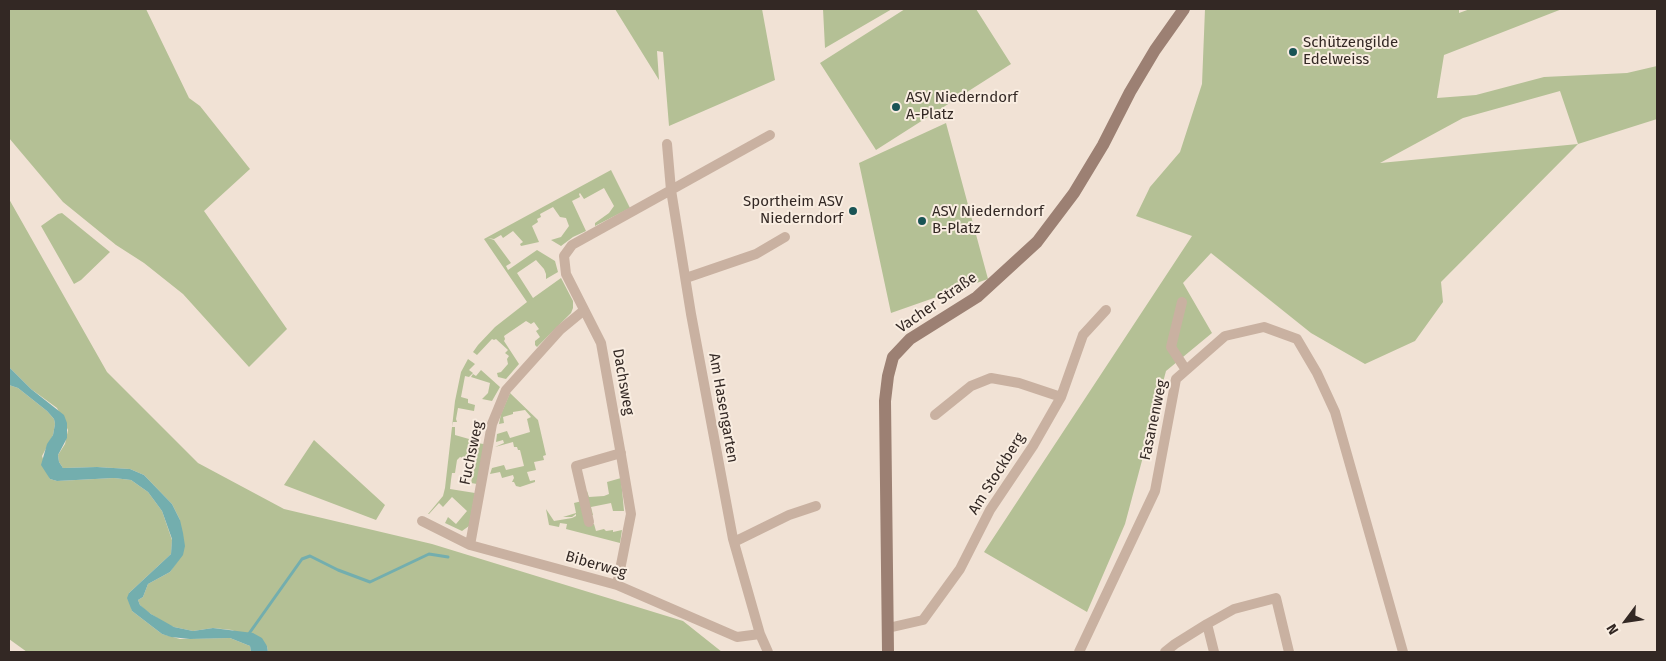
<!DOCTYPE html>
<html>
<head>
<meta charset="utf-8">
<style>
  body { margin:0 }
  #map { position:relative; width:1666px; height:661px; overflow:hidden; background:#f1e2d5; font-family:"Fira Sans",sans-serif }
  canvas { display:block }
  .frame { position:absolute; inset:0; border:10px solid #332824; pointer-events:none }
  .north { position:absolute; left:1601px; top:596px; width:50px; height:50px; -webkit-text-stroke:4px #f9ede1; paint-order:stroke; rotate:239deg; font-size:14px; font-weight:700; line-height:20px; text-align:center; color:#332824 }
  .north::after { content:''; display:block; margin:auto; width:18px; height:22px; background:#332824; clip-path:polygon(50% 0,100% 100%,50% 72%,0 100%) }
</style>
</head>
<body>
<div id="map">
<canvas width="1666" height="661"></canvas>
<div class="frame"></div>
<div class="north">N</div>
</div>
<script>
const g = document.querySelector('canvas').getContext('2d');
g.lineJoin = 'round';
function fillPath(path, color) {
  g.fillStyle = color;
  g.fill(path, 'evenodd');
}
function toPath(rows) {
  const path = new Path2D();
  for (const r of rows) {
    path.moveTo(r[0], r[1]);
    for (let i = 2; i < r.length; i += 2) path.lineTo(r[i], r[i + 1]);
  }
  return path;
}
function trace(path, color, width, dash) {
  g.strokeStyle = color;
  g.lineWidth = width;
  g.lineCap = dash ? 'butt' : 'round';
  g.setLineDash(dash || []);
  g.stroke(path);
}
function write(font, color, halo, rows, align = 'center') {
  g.font = font + ' "Fira Sans",sans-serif';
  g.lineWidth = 4;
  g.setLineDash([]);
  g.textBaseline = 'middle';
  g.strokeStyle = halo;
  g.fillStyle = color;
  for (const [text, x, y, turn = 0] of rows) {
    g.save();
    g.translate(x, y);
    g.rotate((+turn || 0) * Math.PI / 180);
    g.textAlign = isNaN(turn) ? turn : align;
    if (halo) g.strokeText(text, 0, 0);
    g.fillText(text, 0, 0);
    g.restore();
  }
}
const green = toPath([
  [9,9,146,9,189,98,200,106,250,169,204,211,287,329,249,367,183,294,144,263,116,245,63,202,9,138],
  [615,9,762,9,775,80,669,126,663,52,657,51,659,80],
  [823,9,892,9,825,48],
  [905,9,976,9,1011,64,876,150,820,63],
  [1205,9,1459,9,1459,13,1470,9,1562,9,1444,55,1437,98,1476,95,1544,77,1627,73,1657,66,1657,119,1578,144,1441,282,1443,302,1415,341,1365,364,1311,333,1211,253,1183,283,1212,333,1166,371,1125,524,1087,612,984,552,1192,236,1136,216,1150,187,1180,152,1202,84],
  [1560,91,1578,144,1380,163,1463,118],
  [946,123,988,279,891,313,859,163],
  [611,170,630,208,595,226,595,223,609,213,614,206,604,188,584,199,580,193,579,194,580,197,572,201,586,231,573,237,561,246,551,240,561,237,569,226,566,218,560,217,553,207,540,214,541,217,537,219,538,222,532,226,539,242,521,246,520,244,523,242,513,231,503,238,501,235,494,239,488,238,494,240,511,263,506,266,508,270,537,250,555,261,558,272,546,279,546,274,544,269,536,260,517,273,533,298,561,278,573,301,573,308,571,313,537,347,535,345,535,341,540,337,536,331,539,329,534,322,531,324,526,321,504,336,505,339,504,341,519,364,506,379,498,377,497,373,501,372,508,364,507,359,509,356,505,353,508,350,496,339,494,340,492,339,477,355,473,352,478,345,495,327,527,302,484,239],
  [9,199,107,372,198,463,284,509,432,544,683,621,722,652,268,652,267,646,232,630,213,628,193,631,174,627,166,624,145,610,140,605,138,600,143,597,148,584,170,572,178,560,180,520,172,504,144,475,130,469,97,467,63,468,59,462,58,455,65,444,68,430,57,408,31,389,9,367],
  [62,213,110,252,81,280,74,284,41,226,58,214],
  [468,359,475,364,469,370,473,373,469,377,465,376,461,397,468,399,468,403,475,405,474,411,458,408,456,419,457,422,453,422,452,427,455,427,455,435,469,439,468,442,484,444,477,484,471,483,475,462,464,461,463,458,460,457,457,460,455,473,452,473,451,480,450,489,475,493,469,526,462,531,445,523,448,517,456,524,467,511,452,497,443,507,439,503,429,514,428,514,443,496,445,488,455,401,461,372],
  [481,370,500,387,492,401,482,399,488,393,490,383,471,377,473,374,476,376],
  [9,385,18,388,47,411,54,419,55,424,53,435,42,456,50,479,57,481,114,478,131,480,148,492,162,511,172,540,171,554,129,593,132,611,162,634,180,639,230,638,250,646,251,652,27,652,9,639],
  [510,393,538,420,546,455,543,456,544,460,534,462,536,470,527,472,530,481,535,480,535,482,520,487,516,486,514,482,512,482,514,478,513,475,502,478,500,472,490,474,492,468,504,465,506,470,524,466,520,450,518,450,517,447,514,447,513,442,495,447,504,443,503,440,496,442,497,434,507,431,510,438,530,432,527,419,531,417,525,410,513,412,513,414,503,417,504,423,499,424,501,414],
  [314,440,385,505,376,520,284,485],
  [621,478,624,511,613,511,611,503,591,507,593,515,589,516,583,492,587,491,589,497,604,496,609,494,607,482],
  [582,501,588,525,594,524,596,531,604,529,606,531,613,530,613,532,622,530,620,543,566,529,567,524,560,523,559,527,549,525,546,509,554,521,572,518,576,516,576,514,572,517,563,517,576,513,574,503]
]);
const water = toPath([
  [9,367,31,389,64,415,67,423,67,438,58,455,59,462,63,468,97,467,130,469,144,475,172,504,180,520,183,533,185,546,183,555,170,572,148,584,143,597,138,600,140,605,151,614,174,627,193,631,213,628,253,633,262,638,267,646,268,652,251,652,250,646,230,638,190,639,171,637,162,634,132,611,127,598,129,593,171,554,172,539,162,511,148,492,131,480,114,478,57,481,50,479,41,465,47,444,53,435,55,424,54,419,47,411,18,388,9,385]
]);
const stream = toPath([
  [248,635,302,559,310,556,338,570,370,582,429,554,448,557]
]);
const street = toPath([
  [667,144,671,190,691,314,733,539,760,634,768,652],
  [686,278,756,254,785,237],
  [1182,302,1171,347,1186,370],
  [935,415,971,386,991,378,1019,383,1061,397],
  [422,521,470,545,617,585,737,637,760,634],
  [589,522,576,466,621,453],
  [734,542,789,515,816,506],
  [470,545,492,424,506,390,560,330,583,311],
  [617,585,631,514,621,455,601,343,566,274,564,256,572,245,770,135],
  [1207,624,1214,652],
  [888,628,923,620,960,569,990,510,1033,446,1061,397,1083,335,1106,310],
  [1079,652,1155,491,1176,379,1225,336,1264,327,1297,339,1317,373,1335,412,1403,652],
  [1165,652,1175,644,1207,624,1234,609,1276,598,1289,652]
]);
const secondary = toPath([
  [888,652,885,401,888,376,893,357,910,339,977,297,1037,242,1074,193,1103,145,1130,92,1155,50,1184,9]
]);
const markers = [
  [1293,52,5,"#195455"],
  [896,107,5,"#195455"],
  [853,211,5,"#195455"],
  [922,221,5,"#195455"]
];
const poiNames = [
  ["Schützengilde",1303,43],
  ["Edelweiss",1303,60],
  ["ASV Niederndorf",906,98],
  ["A-Platz",906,115],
  ["Sportheim ASV",843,202,"right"],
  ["Niederndorf",843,219,"right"],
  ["ASV Niederndorf",932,212],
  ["B-Platz",932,229]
];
const streetNames = [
  ["Vacher Straße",937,303,-35],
  ["Dachsweg",623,382,80],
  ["Am Hasengarten",723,408,80],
  ["Fasanenweg",1154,420,-78],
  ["Fuchsweg",472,453,-78],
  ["Am Stockberg",997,474,-58],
  ["Biberweg",596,565,16]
];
fillPath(green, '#b4c095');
fillPath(water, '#73aeae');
trace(stream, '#73aeae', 3);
trace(street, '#c9b1a1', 10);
trace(secondary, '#9c8073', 12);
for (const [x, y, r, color] of markers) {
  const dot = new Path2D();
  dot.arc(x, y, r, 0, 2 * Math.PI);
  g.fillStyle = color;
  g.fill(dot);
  trace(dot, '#f9ede1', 2);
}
write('15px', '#332824', '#f9ede1', poiNames, 'left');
write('15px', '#332824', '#f9ede1', streetNames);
</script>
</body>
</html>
